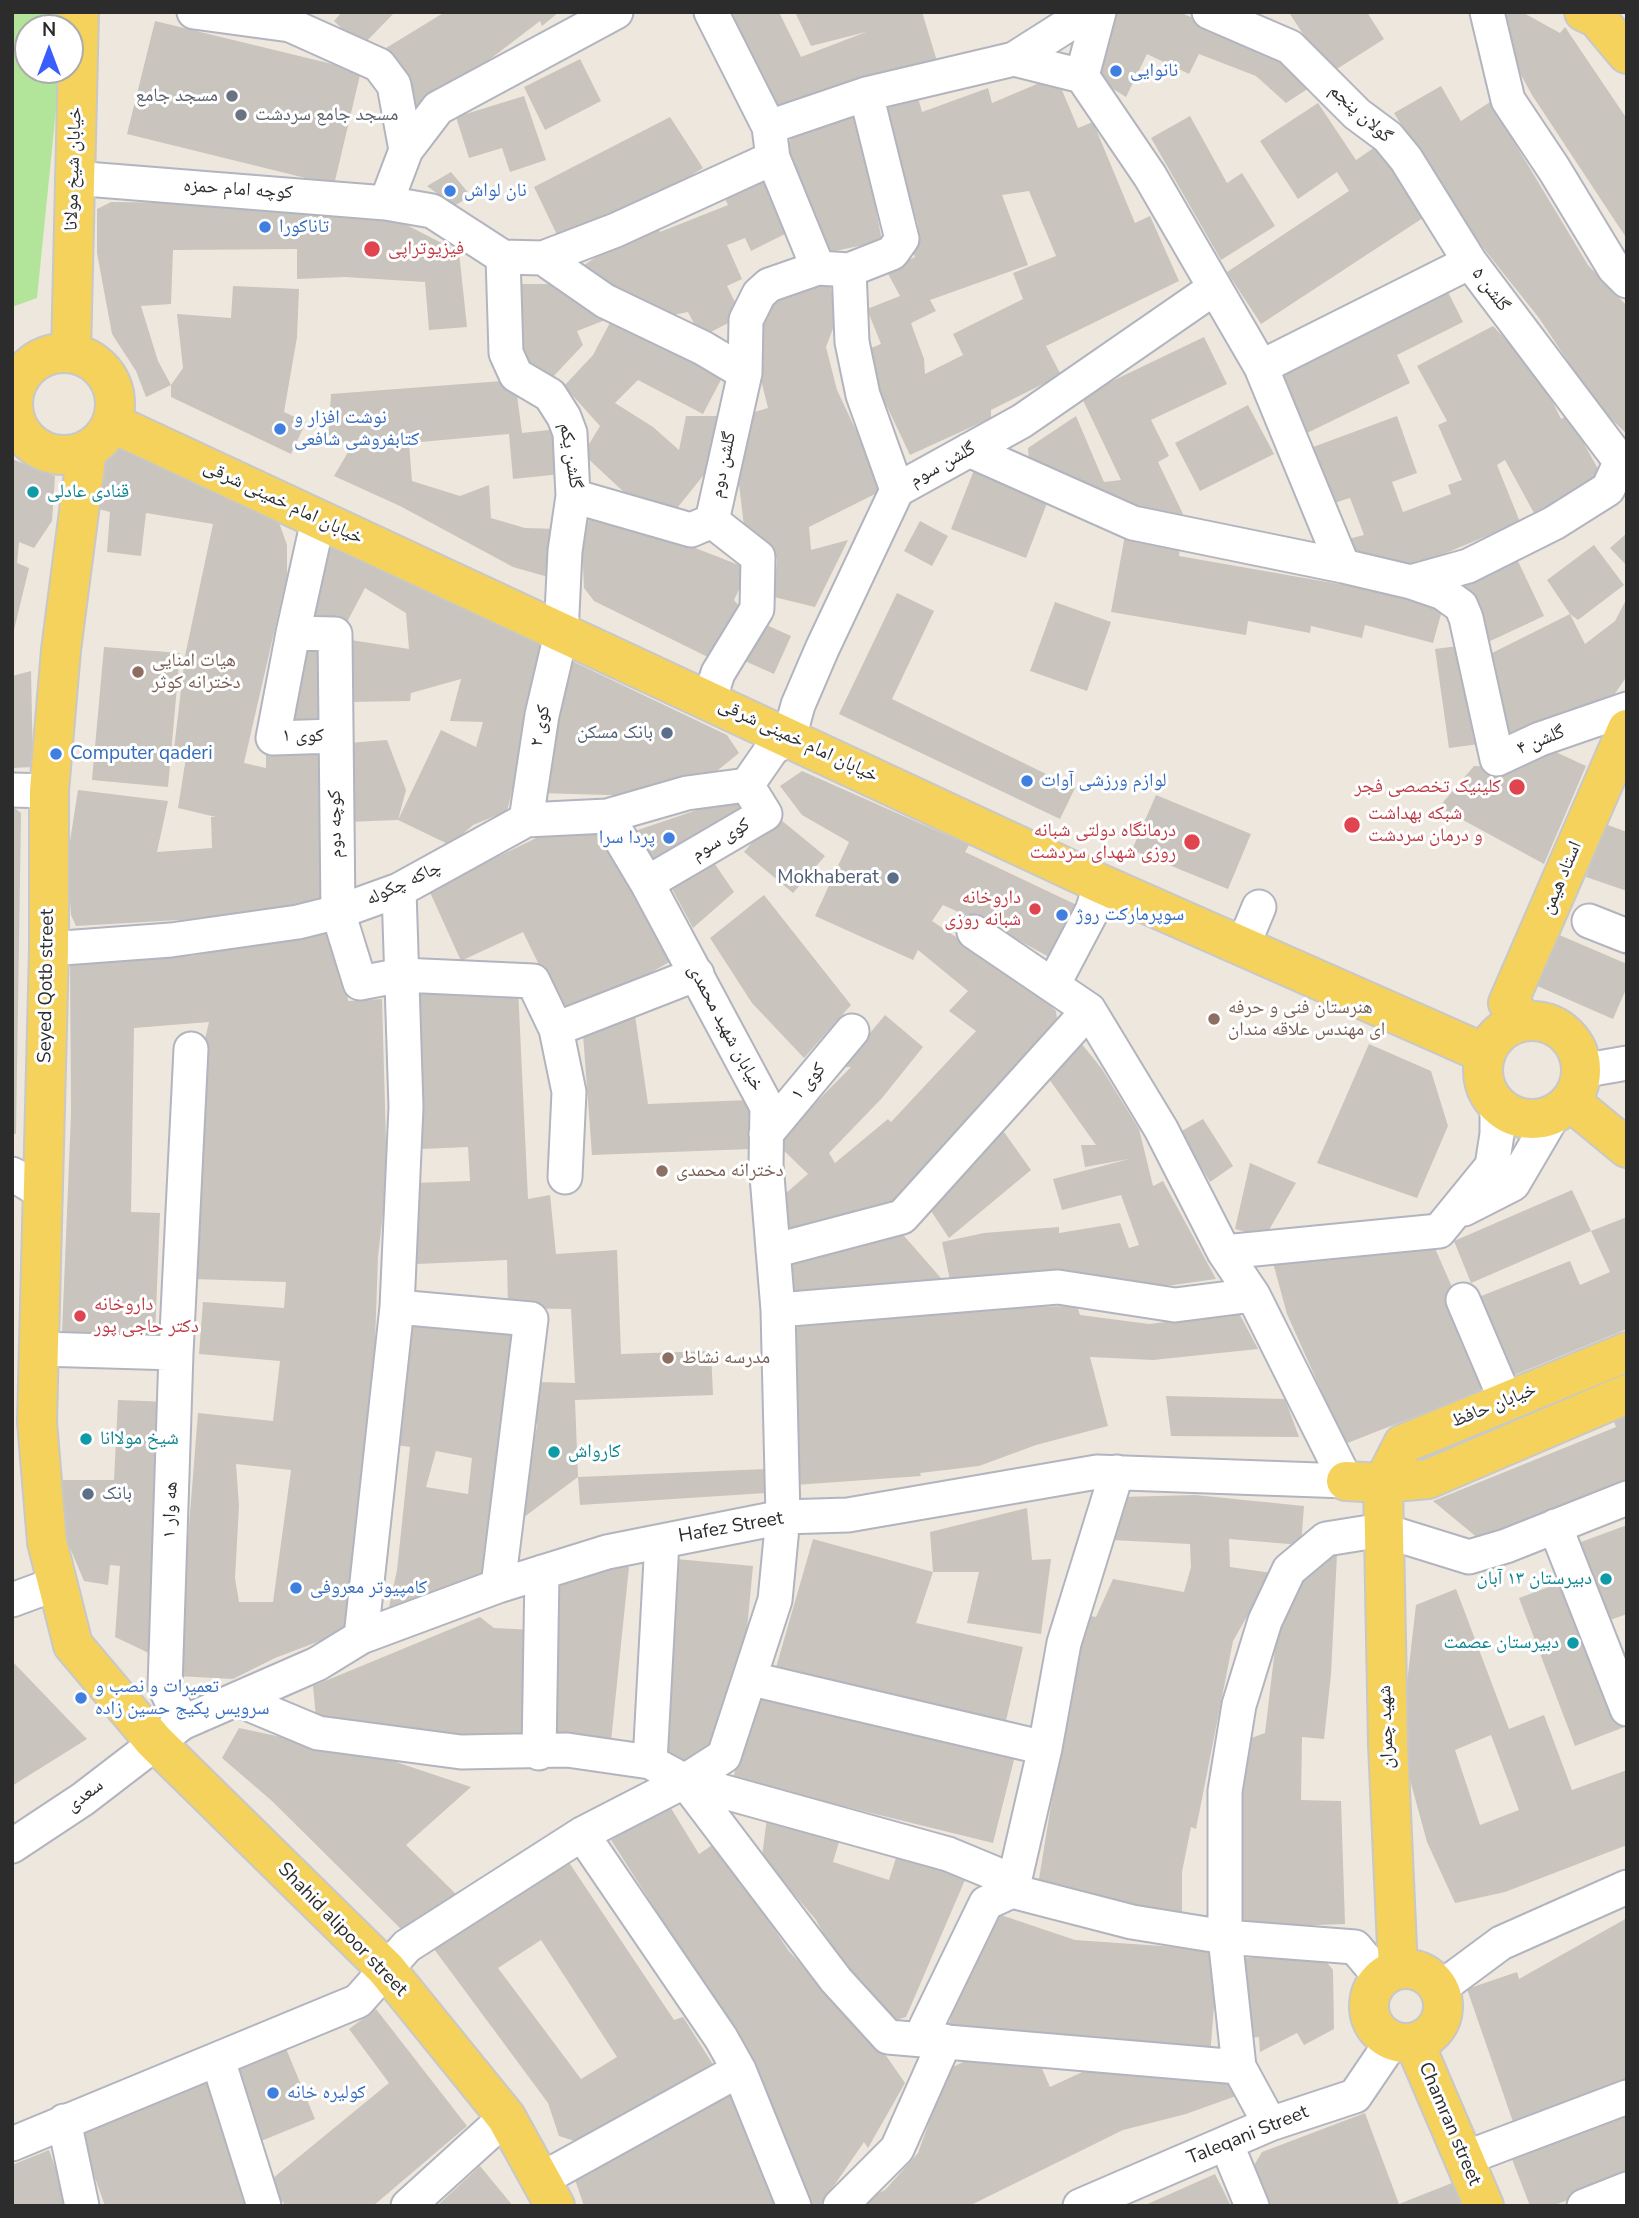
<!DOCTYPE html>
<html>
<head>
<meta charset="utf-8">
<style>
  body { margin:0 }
  #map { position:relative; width:1639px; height:2218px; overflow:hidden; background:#eee7dd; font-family:"Nunito Sans",sans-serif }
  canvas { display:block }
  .frame { position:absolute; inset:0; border:14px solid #2c2c2c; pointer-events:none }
  .north { position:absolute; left:14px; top:14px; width:70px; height:70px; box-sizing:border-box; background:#fff; border:2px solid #ababab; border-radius:50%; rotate:0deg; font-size:19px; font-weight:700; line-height:28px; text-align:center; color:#2c2c2c }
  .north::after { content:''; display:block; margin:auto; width:24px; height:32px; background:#3a5dfe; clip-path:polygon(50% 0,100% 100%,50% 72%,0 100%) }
</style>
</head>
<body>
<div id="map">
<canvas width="1639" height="2218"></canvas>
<div class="frame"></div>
<div class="north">N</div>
</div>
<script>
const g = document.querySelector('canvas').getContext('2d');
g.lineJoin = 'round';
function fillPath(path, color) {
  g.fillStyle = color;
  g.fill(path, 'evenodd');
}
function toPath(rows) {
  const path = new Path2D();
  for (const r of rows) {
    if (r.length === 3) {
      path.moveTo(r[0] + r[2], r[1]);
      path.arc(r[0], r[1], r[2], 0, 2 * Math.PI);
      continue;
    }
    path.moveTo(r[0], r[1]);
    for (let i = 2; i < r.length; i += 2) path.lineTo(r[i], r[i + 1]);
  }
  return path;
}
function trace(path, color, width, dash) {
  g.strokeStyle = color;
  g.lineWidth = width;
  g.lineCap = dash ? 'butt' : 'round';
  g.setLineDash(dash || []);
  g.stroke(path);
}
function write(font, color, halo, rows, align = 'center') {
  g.font = font + ' "Nunito Sans","Noto Naskh Arabic",sans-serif';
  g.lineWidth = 6;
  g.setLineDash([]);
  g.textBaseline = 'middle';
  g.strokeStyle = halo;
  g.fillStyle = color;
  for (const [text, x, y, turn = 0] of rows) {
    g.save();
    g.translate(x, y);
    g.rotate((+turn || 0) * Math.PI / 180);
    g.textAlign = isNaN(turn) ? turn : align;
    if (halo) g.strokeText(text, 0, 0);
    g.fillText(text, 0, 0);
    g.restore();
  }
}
const green = toPath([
  [12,12,65,12,64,28,28,28,28,70,60,70,37,298,12,307]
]);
const building = toPath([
  [342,12,395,12,361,47,334,21],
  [445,12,559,12,542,26,540,21,473,72,413,111,386,48],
  [723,12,779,12,801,57,866,32,811,46,795,12,922,12,937,61,778,117],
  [1116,12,1179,12,1282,56,1312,86,1286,103,1256,76,1199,54,1189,74,1147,54,1126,97,1091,75,1096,45],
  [1292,12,1367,12,1384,39,1329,74,1290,14],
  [1499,12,1522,12,1560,33,1565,27,1627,119,1627,239,1532,95,1513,60],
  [155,21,361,71,334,185,127,134],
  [580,59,601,101,545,130,524,87],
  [1056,76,1078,128,1093,122,1135,223,1150,216,1179,281,1046,346,1061,375,991,410,991,418,910,455,861,352,881,344,867,309,900,296,886,270,915,257,905,230,918,225,882,104,917,94,922,112,988,88,992,103],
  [1029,191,1056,256,1013,273,1023,299,953,334,963,355,925,374,924,359,911,323,936,311,930,300,1028,265,1002,195],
  [1441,86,1461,121,1490,102,1588,265,1627,306,1627,434,1599,408,1539,318,1457,215,1394,113],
  [524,96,546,160,510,172,502,148,469,158,456,117],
  [1318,103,1356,160,1381,143,1429,214,1261,324,1227,272,1349,191,1337,172,1298,199,1260,141],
  [857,111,882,241,826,253,790,168,787,146,796,129],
  [1190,116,1227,183,1242,173,1275,226,1221,260,1151,138],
  [670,117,703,168,671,188,560,241,534,187],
  [451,172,471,196,454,206,427,186],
  [769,176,795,229,751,251,745,238,727,245,742,279,727,286,742,316,701,337,688,312,659,318,580,268,612,246,656,223,660,232,728,205,724,197],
  [111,202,297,204,350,217,399,221,459,252,467,327,429,330,425,282,345,277,297,279,297,249,173,250,171,304,141,306,158,361,171,385,146,397,136,371,112,334,97,253,97,209],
  [829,280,837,318,826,347,837,390,861,441,879,492,809,527,811,550,848,540,815,607,774,597,777,559,745,534,738,476,744,415,768,408,757,364,755,334,775,290],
  [511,284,564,284,613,317,577,331,583,345,550,380,522,369],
  [233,286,299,289,297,337,284,412,306,422,291,454,171,397,171,385,183,368,177,314,231,318],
  [1445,286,1463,322,1397,355,1410,383,1307,433,1276,370],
  [613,317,724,374,703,414,638,380,615,403,653,427,679,450,686,416,724,416,706,472,670,517,641,508,583,454,600,426,564,386,593,355],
  [1493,326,1539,374,1561,419,1568,415,1602,476,1534,513,1505,460,1497,465,1520,522,1415,566,1399,566,1355,552,1348,539,1364,535,1350,498,1334,503,1313,447,1397,416,1417,473,1392,482,1403,512,1451,494,1448,485,1462,480,1438,425,1447,421,1417,366],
  [1204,337,1227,384,1151,420,1169,456,1158,462,1183,514,1169,521,1132,510,1108,492,1102,499,1029,463,1028,448,1076,416,1104,482,1121,480,1081,396],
  [515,380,522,433,558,429,561,474,513,479,509,434,409,443,412,481,460,496,489,485,491,518,525,528,558,529,555,579,513,567,400,506,334,476,354,442,328,443,331,394],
  [1248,405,1274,454,1200,491,1175,443],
  [115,439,277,517,287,545,287,576,244,763,266,768,266,748,322,751,328,906,281,914,76,926,71,915,67,860,78,790,168,801,157,852,212,848,211,817,216,817,178,808,187,751,174,749,185,656,213,524,146,513,141,556,107,552,110,512,87,506,99,469],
  [12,459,55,476,52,521,34,548,19,542,17,563,29,568,13,634],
  [974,470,1049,498,1026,558,951,529],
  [590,514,680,542,749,569,734,600,742,609,718,662,594,601,584,588,582,544],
  [920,521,948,536,932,566,904,551],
  [1627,533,1627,566,1610,548],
  [1125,535,1180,545,1179,556,1373,590,1443,607,1433,643,1365,625,1362,638,1311,626,1310,633,1248,621,1246,635,1111,612],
  [327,542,549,645,507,811,473,825,450,845,398,820,441,730,476,747,483,722,450,721,461,679,411,693,410,701,346,702,344,639,409,649,406,613,365,588,346,624,303,624],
  [1594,545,1624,585,1578,620,1570,614,1585,644,1615,621,1627,598,1627,676,1612,698,1505,746,1488,655,1570,614,1547,580],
  [1516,557,1544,616,1486,643,1458,584],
  [897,593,934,611,892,699,1075,788,1060,819,839,714],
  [1055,602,1111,622,1087,691,1030,671],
  [762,623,791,636,774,674,745,661],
  [328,644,327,730,281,728,301,645],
  [1466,645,1479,744,1449,748,1435,649],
  [104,647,180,653,168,787,92,780],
  [570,660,727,735,739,753,712,775,642,796,539,793],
  [31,671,33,767,12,768,12,676],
  [387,740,406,790,398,820,347,822,348,743],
  [1545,747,1586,766,1544,864,1439,807,1474,766,1493,767],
  [802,771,969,845,965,852,1081,907,1049,957,1007,934,943,905,932,921,1031,987,1056,1011,1058,1027,933,1164,891,1203,790,1238,785,1194,808,1174,776,1143,851,1067,842,1067,885,1015,923,1047,882,1098,829,1153,835,1163,888,1119,891,1122,976,1031,949,1011,968,991,918,950,913,960,815,916,849,842,802,815,780,786],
  [1156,795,1251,834,1228,889,1132,850],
  [732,798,746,812,649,874,632,832],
  [12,806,21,813,16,1134,12,1134],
  [775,815,825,856,793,893,744,852],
  [1605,824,1627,832,1627,891,1586,877],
  [557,828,602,836,671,961,626,987,563,1014,523,932,461,961,429,890],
  [710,857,734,892,693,928,670,885],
  [764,895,851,1005,804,1058,752,1003,710,938],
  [340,928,348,1001,382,999,387,1178,378,1257,374,1370,355,1524,352,1602,346,1631,275,1658,233,1679,177,1676,198,1413,273,1421,280,1361,199,1354,203,1302,284,1308,286,1282,193,1279,201,1056,209,1022,134,1028,131,1212,160,1213,155,1336,62,1333,71,1114,70,959,191,956],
  [236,1464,291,1470,273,1602,239,1602,235,1578,239,1506],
  [1557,934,1627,964,1627,987,1613,1019,1535,985],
  [518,988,528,1199,550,1195,556,1254,617,1250,621,1354,711,1351,713,1395,575,1400,578,1477,516,1523,537,1426,537,1382,575,1383,571,1309,508,1308,507,1260,417,1264,414,1183,470,1181,468,1147,421,1149,415,991],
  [635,1015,648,1104,749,1100,751,1149,592,1155,583,1034],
  [1081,1043,1102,1069,1139,1129,1153,1186,1163,1181,1216,1279,1145,1289,951,1285,942,1242,984,1233,1059,1227,1059,1233,1120,1223,1129,1248,1139,1245,1121,1195,1062,1210,1053,1179,1129,1159,1085,1167,1081,1145,1096,1145,1044,1072],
  [1369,1044,1431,1071,1448,1126,1417,1198,1317,1163],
  [1203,1119,1233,1166,1210,1182,1180,1132],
  [999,1125,1031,1170,949,1238,925,1202],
  [1250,1163,1296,1183,1265,1237,1235,1229],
  [1572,1190,1591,1231,1627,1217,1627,1329,1507,1378,1476,1298,1570,1261,1580,1285,1610,1272,1591,1231,1471,1283,1454,1241],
  [898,1229,941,1278,935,1288,789,1296,783,1260],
  [1434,1246,1495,1385,1345,1444,1287,1314,1272,1259],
  [1077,1306,1080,1315,1149,1324,1239,1313,1258,1349,1153,1360,1090,1357,1108,1426,1036,1445,979,1466,920,1473,921,1476,795,1485,789,1325,1018,1307],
  [406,1318,518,1331,486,1565,481,1574,389,1607,397,1570,410,1447,390,1444],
  [436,1451,472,1458,468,1494,426,1487],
  [1166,1396,1285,1399,1299,1437,1171,1436],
  [118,1400,169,1402,153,1655,115,1637,120,1566,110,1565,108,1585,84,1581,62,1529,63,1480,114,1480],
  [1627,1413,1627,1487,1611,1493,1609,1487,1479,1539,1433,1501,1616,1427,1613,1419],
  [766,1469,766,1493,580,1505,578,1477],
  [1195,1495,1304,1506,1301,1545,1229,1539,1230,1567,1272,1573,1233,1641,1196,1829,1191,1827,1182,1872,1182,1913,1108,1903,1038,1885,1082,1614,1096,1617,1113,1579,1184,1592,1191,1567,1190,1544,1112,1540,1121,1497],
  [1027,1508,1032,1560,1051,1559,1041,1634,967,1623,979,1572,933,1572,930,1532],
  [1627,1525,1627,1614,1602,1623,1627,1688,1627,1726,1575,1746,1519,1598,1584,1574,1573,1545],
  [813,1539,933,1572,916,1623,1023,1647,1005,1725,775,1671],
  [1322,1553,1337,1554,1331,1674,1324,1739,1302,1737,1301,1800,1341,1801,1345,1924,1239,1928,1240,1798,1246,1740,1265,1733,1279,1615],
  [665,1558,753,1566,741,1693,716,1747,689,1769,658,1749],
  [605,1565,629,1567,611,1741,542,1734,553,1581],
  [1456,1589,1509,1729,1544,1715,1572,1790,1627,1770,1627,1845,1505,1892,1455,1903,1427,1842,1406,1765,1406,1692,1416,1605],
  [1491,1735,1519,1810,1480,1825,1455,1750],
  [480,1617,494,1628,534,1630,526,1743,415,1733,316,1717,313,1686],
  [12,1661,87,1739,12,1786],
  [755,1693,1015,1756,993,1843,733,1779],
  [239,1728,390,1760,471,1787,406,1845,460,1898,404,1932,272,1801,222,1758],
  [669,1805,699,1854,717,1842,788,1950,887,2057,905,2083,868,2148,864,2142,820,2206,810,2206,677,1943,611,1840],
  [767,1818,839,1842,833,1862,889,1880,899,1848,968,1873,906,2017,886,2023,843,1970,816,1920,762,1856],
  [566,1858,674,2020,683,2017,714,2066,587,2145,559,2136,548,2103,431,1945],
  [541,1940,617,2057,581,2079,498,1968],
  [995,1913,1075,1940,1205,1949,1218,1956,1210,2056,947,2030,970,1955],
  [1627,1918,1627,2081,1513,2122,1467,1989,1517,1972,1519,1979],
  [1320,1954,1333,1970,1334,2029,1304,2045,1297,2033,1260,2052,1259,2037,1249,2038,1244,1958],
  [376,2009,467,2126,373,2206,286,2206,267,2183,389,2083,349,2029],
  [285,2046,315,2119,261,2141,231,2067],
  [985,2052,1040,2064,1050,2087,1093,2067,1230,2078,1236,2096,1186,2114,1123,2130,969,2206,851,2206,885,2190,918,2153,948,2069],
  [210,2080,249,2206,105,2206,79,2133],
  [726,2086,775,2206,584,2206,573,2174],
  [1627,2112,1627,2178,1552,2206,1530,2206,1510,2154],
  [1365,2113,1399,2204,1452,2183,1462,2206,1269,2206,1253,2167,1262,2152],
  [49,2150,69,2206,12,2206,12,2165],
  [480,2166,513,2206,437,2206],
  [1215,2174,1231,2206,1143,2206]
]);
const minor = toPath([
  [194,12,290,25,379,65,394,85,406,150],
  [711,12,769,127,773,158,818,268],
  [1209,12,1290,47,1357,114,1388,137,1406,159,1470,262],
  [1487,12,1508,100,1554,169,1614,268,1627,281],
  [1014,59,1088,12],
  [1082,76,1099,12],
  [866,94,902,239,892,253,849,270,852,342,863,395,897,490],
  [769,127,866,94,1014,59,1082,76,1150,176,1261,367,1343,566],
  [73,178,386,203,432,211,503,257,543,258,605,301,703,348,745,373],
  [386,203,406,150,438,108,616,12],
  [503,257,506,353,516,375,550,395,564,417,570,433,573,496,691,530,712,521],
  [543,258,616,230,773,158],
  [1261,367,1470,262,1627,470],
  [969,450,1133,523,1343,566,1411,582,1443,593,1461,606,1466,618,1497,759,1540,739,1627,709],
  [318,520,293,633,335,634,338,912,360,983,402,975,533,981,556,1029,569,1092,565,1177],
  [1411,582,1468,566,1554,523,1608,489,1620,463],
  [293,633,273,738,335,736],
  [709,701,718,673,757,609,758,557,712,521,745,373,746,320,759,294,769,285,818,268,849,270],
  [747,785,772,749,789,738,798,705,822,649,897,490,1022,421,1213,289],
  [12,790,49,791],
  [526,820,542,715,561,634,565,551,573,496],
  [647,883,765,814,747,785],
  [1589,921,1627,936],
  [974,932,1089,1010,1161,1129,1224,1252,1253,1295,1346,1481],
  [1242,948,1259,907],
  [49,949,171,940,298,922,338,912,399,890,526,820,607,816,687,793,747,785],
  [1053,985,1092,911,1101,884],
  [556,1029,697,974],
  [1581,1071,1627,1063],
  [766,1134,852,1031],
  [12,1174,42,1192],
  [1464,1209,1513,1184,1554,1114],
  [773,1251,902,1217,1089,1010],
  [1224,1252,1439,1231,1492,1166,1497,1134,1497,1105],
  [1463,1300,1506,1401],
  [397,1307,531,1319,498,1586],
  [778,1310,1058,1287,1175,1305,1253,1295],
  [40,1349,176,1353,165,1687,182,1723],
  [176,1353,191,1049],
  [1555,1526,1627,1709],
  [12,1600,58,1583],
  [361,1637,397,1307,406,1107,399,890],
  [752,1679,1045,1748],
  [239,1700,318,1733,461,1752,567,1750,650,1762,685,1781,836,1980,888,2037,1239,2067],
  [539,1753,542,1572],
  [650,1762,662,1541],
  [685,1781,948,1854,994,1873,1012,1891,1132,1922,1225,1937,1355,1947,1382,1979],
  [582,1834,721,2038,739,2070,794,2206],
  [12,1846,83,1799,182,1723,317,1664,361,1637,498,1586,607,1552,783,1517,848,1515,1097,1472,1346,1481],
  [1439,1989,1501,1943,1627,1887],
  [920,2039,986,1903,1012,1891,1045,1748,1064,1643,1117,1472],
  [218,2060,264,2206],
  [64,2121,82,2206],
  [1270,2124,1239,2067,1225,1937,1225,1791,1239,1705,1265,1621,1289,1570,1326,1539,1382,1530,1469,1557,1506,1546,1627,1498],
  [1226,2143,1252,2206],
  [12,2144,358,2001,407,1946,582,1834,685,1781,724,1756,775,1600,783,1517,778,1310,766,1164,767,1107,647,883,607,816],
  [1463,2159,1627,2097],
  [542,2179,739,2070],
  [408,2206,506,2117],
  [840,2206,897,2149,945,2041],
  [1080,2206,1270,2124,1355,2096,1393,2040],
  [1584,2206,1627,2189]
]);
const major = toPath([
  [1584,12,1597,18,1627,54],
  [64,404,51],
  [71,353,79,12],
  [112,423,1101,884,1486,1054],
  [87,450,61,650,49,791,49,949,37,1422,47,1542,73,1645,154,1741,386,1969,506,2117,555,2206],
  [1526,1021,1508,1003,1627,729],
  [1532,1070,49],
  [1570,1101,1627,1148],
  [1346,1481,1383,1483,1428,1479,1627,1394],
  [1406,2006,37],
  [1398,1970,1388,1744,1383,1483,1403,1444,1627,1352],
  [1414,2042,1484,2206]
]);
const markers = [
  [1116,71,7,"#3f7fe0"],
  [232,96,7,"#6b7280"],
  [241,115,7,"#6b7280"],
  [450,191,7,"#3f7fe0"],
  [265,227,7,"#3f7fe0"],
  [372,249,9,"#e0444e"],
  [280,429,7,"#3f7fe0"],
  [33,492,7,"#0f9aa8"],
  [138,672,7,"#8d6e63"],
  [667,733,7,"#5c6f8a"],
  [56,754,7,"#3f7fe0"],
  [1027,781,7,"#3f7fe0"],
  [1517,787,9,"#e0444e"],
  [1352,825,9,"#e0444e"],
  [669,838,7,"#3f7fe0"],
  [1192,842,9,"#e0444e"],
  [893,878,7,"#5c6f8a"],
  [1035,909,7,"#e0444e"],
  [1062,915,7,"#3f7fe0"],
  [1214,1019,7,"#8d6e63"],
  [662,1171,7,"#8d6e63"],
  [80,1316,7,"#e0444e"],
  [668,1358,7,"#8d6e63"],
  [86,1439,7,"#0f9aa8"],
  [554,1452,7,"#0f9aa8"],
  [88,1494,7,"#5c6f8a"],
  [1606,1579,7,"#0f9aa8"],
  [296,1588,7,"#3f7fe0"],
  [1573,1643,7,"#0f9aa8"],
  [81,1698,7,"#3f7fe0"],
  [273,2093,7,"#3f7fe0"]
];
const shopNames = [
  ["نانوایی",1130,71],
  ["نان لواش",464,191],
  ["تاناکورا",279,227],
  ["نوشت افزار و",294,418],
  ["کتابفروشی شافعی",294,440],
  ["Computer qaderi",70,754],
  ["لوازم ورزشی آوات",1041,781],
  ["پردا سرا",655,838,"right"],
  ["سوپرمارکت روژ",1076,915],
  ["کامپیوتر معروفی",310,1588],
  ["تعمیرات و نصب و",95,1687],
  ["سرویس پکیج حسین زاده",95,1709],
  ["کولیره خانه",287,2093]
];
const worshipNames = [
  ["مسجد جامع",218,96],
  ["مسجد جامع سردشت",255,115,"left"]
];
const streetNames = [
  ["گولان پنجم",1360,114,42],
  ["خیابان شیخ مولانا",74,169,-88],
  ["کوچه امام حمزه",238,190,4],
  ["گلشن ۵",1490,290,53],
  ["گلشن یکم",570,456,81],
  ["گلشن دوم",724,465,-78],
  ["گلشن سوم",943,465,-29],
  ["خیابان امام خمینی شرقی",283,503,25],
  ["کوی ۲",541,726,-79],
  ["کوی ۱",303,736],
  ["خیابان امام خمینی شرقی",798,741,25],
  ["گلشن ۴",1541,741,-22],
  ["کوچه دوم",336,824,-91],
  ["کوی سوم",721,840,-31],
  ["استاد هیمن",1562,878,-67],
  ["چاکه چکوله",404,884,-25],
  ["Seyed Qotb street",47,986,-89],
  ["خیابان شهید محمدی",725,1028,62],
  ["کوی ۱",809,1082,-50],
  ["خیابان حافظ",1494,1406,-22],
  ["هه وار ۱",171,1510,-88],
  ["Hafez Street",731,1528,-10],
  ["شهید چمران",1387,1727,-92],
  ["سعدی",85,1796,-37],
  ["Shahid alipoor street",342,1930,46],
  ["Chamran street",1449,2124,67],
  ["Taleqani Street",1248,2136,-22]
];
const healthNames = [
  ["فیزیوتراپی",388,249],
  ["کلینیک تخصصی فجر",1501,787,"right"],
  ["شبکه بهداشت",1368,814],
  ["و درمان سردشت",1368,836],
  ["درمانگاه دولتی شبانه",1176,831,"right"],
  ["روزی شهدای سردشت",1176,853,"right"],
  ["داروخانه",1021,898,"right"],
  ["شبانه روزی",1021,920,"right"],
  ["داروخانه",94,1305],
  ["دکتر حاجی پور",94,1327]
];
const cultureNames = [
  ["قنادی عادلی",47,492],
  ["شیخ مولاانا",100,1439],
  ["کارواش",568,1452],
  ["دبیرستان ۱۳ آبان",1592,1579,"right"],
  ["دبیرستان عصمت",1559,1643,"right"]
];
const educationNames = [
  ["هیات امنایی",152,661],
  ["دخترانه کوثر",152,683],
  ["هنرستان فنی و حرفه",1228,1008],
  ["ای مهندس علاقه مندان",1228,1030],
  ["دخترانه محمدی",676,1171],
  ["مدرسه نشاط",682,1358]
];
const serviceNames = [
  ["بانک مسکن",653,733],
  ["Mokhaberat",879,878],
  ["بانک",102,1494,"left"]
];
fillPath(green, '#b2e599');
fillPath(building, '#c9c4bd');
trace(minor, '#b2b4bf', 37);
trace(major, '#c8c8c8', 42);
trace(minor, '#fff', 33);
trace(major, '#f4d25c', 38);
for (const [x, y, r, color] of markers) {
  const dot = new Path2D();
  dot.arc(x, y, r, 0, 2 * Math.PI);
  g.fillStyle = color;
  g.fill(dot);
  trace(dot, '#fff', 2.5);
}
write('19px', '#366cbe', '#fff', shopNames, 'left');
write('19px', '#5b616d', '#fff', worshipNames, 'right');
write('19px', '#2c2c2c', '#fff', streetNames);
write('19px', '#be3a42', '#fff', healthNames, 'left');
write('19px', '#0d838f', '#fff', cultureNames, 'left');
write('19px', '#785e54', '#fff', educationNames, 'left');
write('19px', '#4e5e75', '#fff', serviceNames, 'right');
</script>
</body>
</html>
